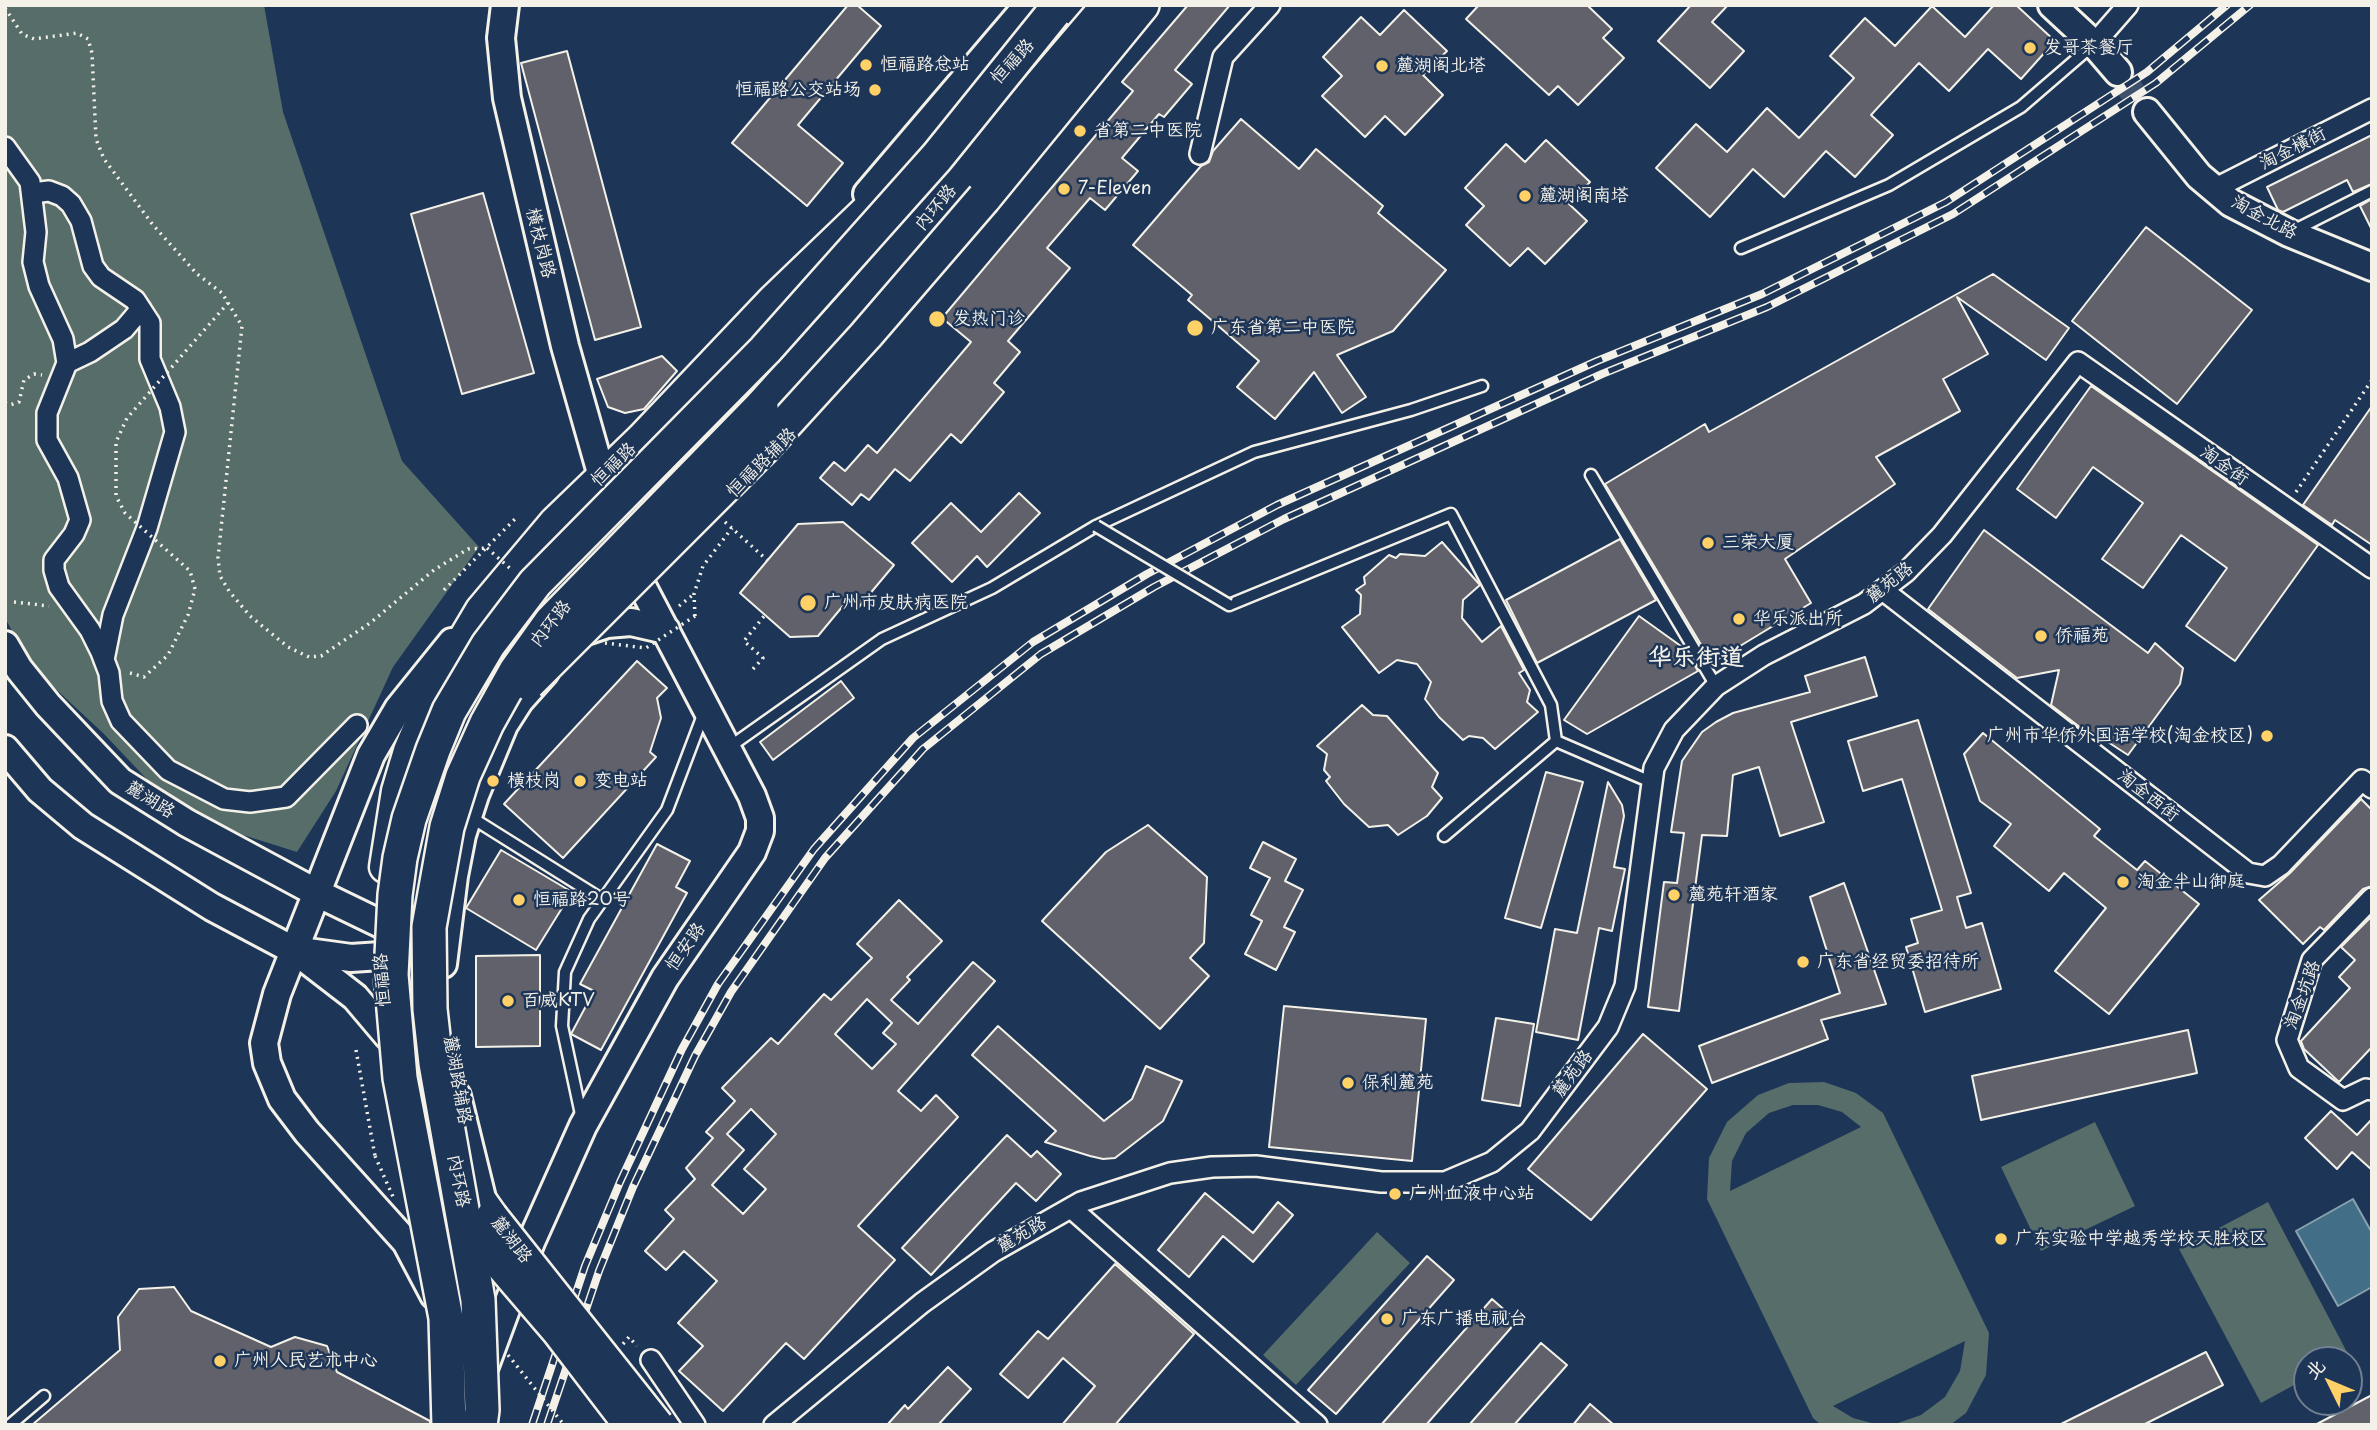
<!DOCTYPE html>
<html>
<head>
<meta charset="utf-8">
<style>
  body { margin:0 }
  #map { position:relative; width:2377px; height:1430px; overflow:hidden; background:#1d3557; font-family:"Playpen Sans","LXGW WenKai TC",sans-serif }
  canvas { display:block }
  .frame { position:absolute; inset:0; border:7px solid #f4f1e8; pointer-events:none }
  .north { position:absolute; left:2293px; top:1346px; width:70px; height:70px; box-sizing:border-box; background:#1d3557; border:2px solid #738091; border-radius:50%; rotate:313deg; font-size:19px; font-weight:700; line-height:28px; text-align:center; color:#f4f1e8 }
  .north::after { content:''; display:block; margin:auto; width:24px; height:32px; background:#ffd166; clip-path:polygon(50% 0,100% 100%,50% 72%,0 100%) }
</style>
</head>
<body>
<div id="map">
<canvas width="2377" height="1430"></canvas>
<div class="frame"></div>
<div class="north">北</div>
</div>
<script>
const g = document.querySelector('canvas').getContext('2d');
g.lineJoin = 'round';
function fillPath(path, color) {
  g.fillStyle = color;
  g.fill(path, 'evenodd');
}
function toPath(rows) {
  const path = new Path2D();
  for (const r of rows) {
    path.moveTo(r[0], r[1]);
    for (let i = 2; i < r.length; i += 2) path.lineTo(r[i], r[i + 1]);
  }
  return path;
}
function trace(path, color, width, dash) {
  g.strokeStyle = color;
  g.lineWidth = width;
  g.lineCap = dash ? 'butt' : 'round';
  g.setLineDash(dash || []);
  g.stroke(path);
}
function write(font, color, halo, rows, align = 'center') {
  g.font = font + ' "Playpen Sans","LXGW WenKai TC",sans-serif';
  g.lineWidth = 5;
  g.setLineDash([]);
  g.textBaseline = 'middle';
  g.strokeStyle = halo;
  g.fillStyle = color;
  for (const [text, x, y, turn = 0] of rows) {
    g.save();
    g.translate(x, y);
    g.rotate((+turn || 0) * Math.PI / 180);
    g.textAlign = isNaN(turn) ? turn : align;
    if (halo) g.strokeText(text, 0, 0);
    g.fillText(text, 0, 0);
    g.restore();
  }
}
const green = toPath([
  [5,5,264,5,283,112,402,461,479,547,393,667,336,791,297,852,243,835,159,792,103,733,32,667,5,618],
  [1824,1082,1856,1093,1883,1113,1989,1333,1986,1375,1966,1413,1950,1425,1821,1425,1813,1418,1707,1199,1709,1158,1727,1122,1758,1095,1789,1083],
  [1793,1105,1818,1105,1842,1112,1861,1127,1730,1191,1732,1161,1746,1133,1769,1113],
  [1965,1341,1960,1371,1945,1397,1921,1415,1898,1423,1875,1424,1853,1418,1833,1406],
  [2095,1122,2135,1206,2041,1251,2001,1167],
  [2268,1202,2349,1356,2341,1360,2307,1360,2307,1378,2261,1403,2179,1249],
  [1377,1232,1410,1263,1296,1385,1263,1355]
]);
const water = toPath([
  [2353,1199,2372,1233,2372,1287,2338,1306,2296,1231,2353,1199]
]);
const building = toPath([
  [848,5,857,5,881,26,798,125,843,163,807,206,732,143,848,5],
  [1188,5,1230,5,1175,70,1192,84,1164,117,1159,114,1122,158,1138,171,1105,210,1090,198,1047,248,1070,268,1008,341,1020,352,994,383,1004,392,961,443,951,434,910,481,895,469,869,500,861,494,852,505,820,478,834,462,845,471,868,445,877,453,971,342,942,318,1133,91,1122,82,1188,5],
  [1479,5,1587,5,1612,29,1603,38,1624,58,1578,105,1558,86,1549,95,1466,19,1479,5],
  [1691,5,1728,5,1712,22,1744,51,1710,88,1658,41,1691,5],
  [1994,5,2016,5,2055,41,2021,79,1988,49,1949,91,1919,63,1871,115,1893,135,1855,177,1826,151,1784,197,1753,169,1710,217,1656,168,1696,124,1727,152,1767,108,1799,138,1854,78,1830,56,1865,18,1895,46,1932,6,1965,37,1994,5],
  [1404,10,1447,51,1423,75,1443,95,1405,135,1385,116,1365,137,1322,96,1342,76,1323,57,1361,17,1380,35,1404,10],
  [567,51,641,327,595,340,521,63,567,51],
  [1241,119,1299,169,1316,149,1383,206,1378,213,1446,270,1393,331,1337,355,1366,397,1342,413,1314,372,1275,419,1237,387,1259,361,1188,300,1192,295,1133,245,1201,166,1209,162,1213,151,1241,119],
  [2372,135,2372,184,2353,192,2347,180,2283,212,2278,210,2267,187,2372,135],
  [1546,140,1590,182,1569,204,1587,221,1545,264,1528,248,1510,266,1466,225,1484,206,1465,188,1506,144,1525,162,1546,140],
  [483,193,534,373,462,394,411,214,483,193],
  [2372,199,2372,230,2360,206,2372,199],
  [2146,227,2252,310,2177,404,2072,321,2146,227],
  [1993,274,2069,328,2046,360,1957,297,1988,354,1943,379,1960,411,1876,457,1895,484,1785,559,1811,603,1712,663,1605,484,1705,424,1709,432,1993,274],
  [662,356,677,371,644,409,625,413,608,407,597,379,662,356],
  [2091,386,2318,545,2235,661,2186,626,2227,568,2181,535,2143,588,2102,559,2143,503,2093,467,2056,518,2017,489,2091,386],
  [2372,406,2372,545,2335,520,2332,525,2303,505,2372,406],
  [1019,493,1040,513,987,567,977,556,952,582,912,543,951,503,981,532,1019,493],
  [843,522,894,565,858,608,847,601,818,636,790,637,740,593,798,524,843,522],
  [1984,530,2148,653,2155,643,2183,668,2180,684,2128,755,2083,726,2081,728,2051,705,2059,670,2017,678,1928,609,1984,530],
  [1620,539,1656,600,1537,663,1506,600,1620,539],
  [1442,542,1480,585,1463,600,1462,618,1482,642,1501,626,1524,670,1519,673,1530,690,1527,702,1538,712,1495,749,1483,738,1469,736,1463,740,1439,717,1425,699,1431,682,1417,664,1397,660,1379,673,1342,627,1360,614,1361,595,1356,590,1365,584,1364,577,1389,555,1396,558,1400,554,1425,556,1442,542],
  [1639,616,1685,649,1698,671,1587,734,1564,720,1639,616],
  [1865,657,1877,696,1791,722,1824,822,1780,836,1759,767,1733,775,1727,836,1702,835,1679,1011,1648,1007,1664,882,1677,883,1684,833,1671,832,1682,761,1702,732,1716,722,1733,713,1810,692,1805,676,1865,657],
  [637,661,667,688,657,698,661,718,650,752,656,757,563,858,504,804,637,661],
  [841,681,854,698,773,760,760,742,841,681],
  [1362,705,1373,715,1387,716,1438,773,1432,787,1442,798,1427,816,1398,835,1388,825,1369,827,1344,804,1326,781,1330,777,1324,770,1327,754,1317,746,1362,705],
  [1918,720,1971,893,1957,897,1966,928,1982,923,2001,989,1925,1012,1906,947,1918,943,1911,919,1942,910,1902,779,1863,791,1848,741,1918,720],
  [1983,733,2100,829,2094,836,2137,870,2145,861,2199,904,2109,1014,2055,971,2106,908,2064,873,2049,891,1994,846,2011,824,1980,801,1964,754,1983,733],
  [1546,772,1583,782,1541,928,1505,918,1546,772],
  [1608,782,1622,805,1624,816,1614,867,1625,869,1612,931,1599,928,1578,1040,1536,1032,1555,929,1577,933,1608,782],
  [2361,799,2372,810,2372,886,2363,889,2324,930,2320,927,2303,944,2259,900,2290,873,2361,799],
  [1148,825,1207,877,1204,943,1190,958,1209,976,1160,1029,1042,921,1106,852,1148,825],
  [1263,842,1296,859,1285,881,1303,890,1284,927,1295,932,1276,970,1245,954,1262,921,1251,915,1270,878,1250,868,1263,842],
  [657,844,690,861,676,887,687,893,601,1050,571,1034,594,991,580,984,657,844],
  [501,850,572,892,536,950,466,908,501,850],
  [1844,883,1886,1004,1821,1020,1828,1039,1712,1083,1699,1046,1840,993,1810,897,1844,883],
  [899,900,942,941,907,977,910,980,891,1000,918,1024,973,962,995,981,898,1091,921,1111,936,1095,958,1117,858,1226,895,1260,804,1359,786,1343,723,1411,679,1371,703,1346,678,1323,717,1281,684,1251,666,1270,645,1251,674,1219,665,1210,695,1179,686,1168,713,1138,706,1132,735,1101,722,1088,771,1038,778,1044,824,994,831,1000,872,958,857,944,899,900],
  [867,999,892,1023,883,1033,896,1044,872,1069,835,1034,867,999],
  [751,1109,776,1134,744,1169,766,1189,743,1214,712,1185,744,1150,727,1134,751,1109],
  [2372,916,2372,1047,2339,1082,2304,1049,2301,1041,2350,988,2339,977,2355,960,2341,947,2372,916],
  [540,955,540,1046,476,1047,476,956,540,955],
  [1284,1006,1426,1019,1412,1161,1269,1147,1284,1006],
  [1496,1018,1534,1024,1520,1106,1482,1100,1496,1018],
  [998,1026,1104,1121,1132,1099,1146,1066,1182,1081,1163,1121,1115,1158,1103,1159,1090,1156,1045,1142,1056,1131,972,1055,998,1026],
  [2188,1030,2197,1073,1981,1120,1972,1076,2188,1030],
  [1643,1034,1707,1089,1591,1220,1528,1169,1643,1034],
  [2331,1111,2357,1135,2372,1119,2372,1170,2352,1152,2337,1169,2305,1138,2331,1111],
  [1007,1135,1031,1157,1037,1151,1061,1174,1036,1201,1016,1183,931,1275,902,1248,1007,1135],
  [1205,1193,1253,1233,1278,1202,1293,1215,1253,1262,1223,1236,1189,1277,1158,1250,1205,1193],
  [1427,1256,1454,1280,1336,1414,1308,1390,1427,1256],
  [1115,1264,1194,1334,1115,1425,1062,1425,1095,1386,1063,1358,1028,1398,1000,1374,1038,1331,1048,1339,1115,1264],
  [174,1287,191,1311,271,1347,295,1337,327,1346,337,1372,430,1421,430,1425,32,1425,120,1350,118,1317,139,1289,174,1287],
  [1492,1299,1517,1321,1426,1425,1381,1425,1492,1299],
  [1541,1343,1567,1365,1514,1425,1469,1425,1541,1343],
  [2206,1352,2223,1385,2143,1425,2059,1425,2206,1352],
  [948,1367,971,1389,938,1425,887,1425,905,1405,908,1409,948,1367],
  [2372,1395,2372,1425,2315,1425,2372,1395],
  [1590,1404,1614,1425,1573,1425,1590,1404]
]);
const secondaryTunnel = toPath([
  [2118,72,2147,112]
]);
const path = toPath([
  [5,8,22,34,34,39,77,33,88,39,92,53,96,139,104,159,153,225,197,274,222,293,242,326,218,558,220,576,229,591,250,616,288,647,309,657,321,656,370,623,434,570,468,549,487,548],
  [5,403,10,405,19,402,24,380,34,374,42,375],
  [2296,492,2372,380],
  [725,522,767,560],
  [444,590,517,517],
  [14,602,49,606],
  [679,606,694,594],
  [695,616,694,594,703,566,732,528],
  [753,669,763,658,744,641,765,615],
  [130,673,144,677,168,655,188,615,195,589],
  [356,1050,375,1156],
  [623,1344,629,1337,637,1346]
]);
const lane = toPath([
  [2293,231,2372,191],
  [1741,248,1889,185,2021,107,2094,44],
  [1591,475,1716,686],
  [1229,605,1451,514,1551,705,1556,741],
  [1556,741,1651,782],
  [728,748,882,639,992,588,1096,526,1254,452,1411,410,1482,386],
  [469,816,603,900],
  [1444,836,1556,741],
  [582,1119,562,1026,565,972,589,919,667,810,703,715],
  [10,1425,44,1396]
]);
const street = toPath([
  [2094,44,2128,5],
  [5,147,30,182,36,232,33,262,39,286,63,339,67,363,47,413,47,440,68,478,80,520,74,534,54,560,54,570,59,587,90,630,101,652,109,673,112,701,121,721,168,770,224,799,250,802,286,797,357,725],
  [1200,154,1223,57,1270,5],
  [2214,189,2372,109],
  [32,193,49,191,62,196,71,204,81,221,93,266,101,277,135,300,150,323,150,359,170,407,175,432,147,528,113,615,104,660],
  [67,363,90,352,124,329,141,309],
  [1884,591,2248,873,2265,876,2281,865,2362,780,2372,788],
  [2372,898,2312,960,2287,1040,2299,1068,2343,1100,2366,1089,2372,1090],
  [1071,1208,1317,1425],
  [651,1360,695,1425],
  [774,1425,922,1303,993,1252,1081,1202,1170,1173,1212,1167,1256,1166,1381,1182,1445,1182,1492,1162,1530,1131,1608,1027,1625,986,1654,768,1674,730,1716,686,1764,655,1864,604,1906,572,1942,535,2078,362,2372,568]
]);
const secondary = toPath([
  [505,5,501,38,507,98,565,346,607,494],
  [2052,5,2094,44,2118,72],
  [2147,112,2199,176,2231,203,2289,233,2372,267],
  [867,194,1028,5],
  [589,630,607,624,631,622,666,630],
  [5,645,19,669,48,705,120,781,187,823,317,893,381,924,407,942],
  [5,749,40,790,83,826,212,907,293,950,351,958,381,956,409,946],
  [298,953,355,997,388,1036],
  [443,964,454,876,462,835,475,795,504,725,520,700,545,672],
  [457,1096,482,1198],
  [434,1295,406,1242,307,1132,282,1099,267,1063,264,1043,277,994,371,755,398,709,452,642],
  [485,1366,531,1242,583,1126,665,978,752,852,760,831,760,818,752,796,629,561]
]);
const primary = toPath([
  [385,867,397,791,409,751,437,684,481,610,555,522,642,438,773,300,898,180],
  [423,1082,412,979,414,878,436,790,452,750,487,683,522,630,617,529,681,467],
  [417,1139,462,1217],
  [455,1164,492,1216]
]);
const highway = toPath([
  [984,198,1142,5],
  [761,407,861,296,1109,5]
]);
const rail = toPath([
  [532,1425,585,1266,620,1182,682,1049,718,984,814,849,913,738,1033,642,1147,574,1277,505,1597,361,1762,294,1946,202,2147,72,2227,5],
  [547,1425,599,1271,633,1187,695,1056,731,992,825,858,923,749,1041,654,1154,587,1284,519,1602,374,1767,307,1953,214,2156,83,2250,5]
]);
const pathBridge = toPath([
  [487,548,513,571],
  [195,589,190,571,125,513,116,496,116,442,127,418,228,303],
  [605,643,646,648,695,616],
  [375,1156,394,1199],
  [508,1355,564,1425]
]);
const laneBridge = toPath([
  [1096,526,1229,605]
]);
const primaryBridge = toPath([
  [492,1216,658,1425],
  [472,1232,557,1331,629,1425]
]);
const highwayBridge = toPath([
  [528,683,764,447,866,335,984,198],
  [449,1425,446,1318,400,1078,391,975,395,895,400,858,409,819,433,750,449,711,488,645,535,583,765,350,937,157,1054,12],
  [480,1425,482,1410,478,1300,436,1063,430,1009,429,927,447,827,463,776,487,723,516,671,551,622,761,407]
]);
const markers = [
  [2030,48,7,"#ffd166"],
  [866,65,7,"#ffd166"],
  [1382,66,7,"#ffd166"],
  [875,90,7,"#ffd166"],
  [1080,131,7,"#ffd166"],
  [1064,189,7,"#ffd166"],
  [1525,196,7,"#ffd166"],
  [937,319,9,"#ffd166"],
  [1195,328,9,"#ffd166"],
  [1708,543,7,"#ffd166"],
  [808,603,9,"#ffd166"],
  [1739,619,7,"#ffd166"],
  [2041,636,7,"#ffd166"],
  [2267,736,7,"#ffd166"],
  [493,781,7,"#ffd166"],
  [580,781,7,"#ffd166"],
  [2123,882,7,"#ffd166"],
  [1674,895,7,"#ffd166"],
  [519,900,7,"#ffd166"],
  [1803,962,7,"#ffd166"],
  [508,1001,7,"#ffd166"],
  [1348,1083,7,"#ffd166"],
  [1395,1194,7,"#ffd166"],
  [2001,1239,7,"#ffd166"],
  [1387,1319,7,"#ffd166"],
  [220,1361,7,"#ffd166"]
];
const poiNames = [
  ["发哥茶餐厅",2044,48],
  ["恒福路总站",880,65],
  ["麓湖阁北塔",1396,66],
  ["恒福路公交站场",861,90,"right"],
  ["省第二中医院",1094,131],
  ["7-Eleven",1078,189],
  ["麓湖阁南塔",1539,196],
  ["发热门诊",953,319],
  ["广东省第二中医院",1211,328],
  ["三荣大厦",1722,543],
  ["广州市皮肤病医院",824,603],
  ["华乐派出所",1753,619],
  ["侨福苑",2055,636],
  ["广州市华侨外国语学校(淘金校区)",2253,736,"right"],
  ["横枝岗",507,781],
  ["变电站",594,781],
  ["淘金半山御庭",2137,882],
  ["麓苑轩酒家",1688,895],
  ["恒福路20号",533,900],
  ["广东省经贸委招待所",1817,962],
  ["百威KTV",522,1001],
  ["保利麓苑",1362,1083],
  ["广州血液中心站",1409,1194],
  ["广东实验中学越秀学校天胜校区",2015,1239],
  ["广东广播电视台",1401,1319],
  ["广州人民艺术中心",234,1361]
];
const streetNames = [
  ["恒福路",1013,62,-47],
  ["淘金横街",2293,149,-27],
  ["内环路",936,208,-50],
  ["淘金北路",2264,218,28],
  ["横枝岗路",540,243,76],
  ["恒福路辅路",762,463,-45],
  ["恒福路",614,465,-44],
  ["淘金街",2224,466,35],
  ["麓苑路",1890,583,-38],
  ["内环路",551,624,-52],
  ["淘金西街",2148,796,38],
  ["麓湖路",150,800,32],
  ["恒安路",686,947,-55],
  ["恒福路",383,980,-94],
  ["淘金坑路",2303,995,-70],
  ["麓苑路",1573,1074,-53],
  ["麓湖路辅路",457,1080,80],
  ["内环路",458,1181,79],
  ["麓苑路",1022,1235,-30],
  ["麓湖路",511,1240,52]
];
const districtNames = [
  ["华乐街道",1696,658]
];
fillPath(green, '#566d6a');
fillPath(water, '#426e87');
trace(water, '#89a2ae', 2);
fillPath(building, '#60616a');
trace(building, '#f4f1e8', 2);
trace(secondaryTunnel, '#3d516d', 26, [26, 13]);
trace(lane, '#f4f1e8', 15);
trace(street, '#f4f1e8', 24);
trace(secondary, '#f4f1e8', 32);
trace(primary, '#f4f1e8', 35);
trace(highway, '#f4f1e8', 38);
trace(path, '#f4f1e8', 3.5, [2, 5]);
trace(lane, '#1d3557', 10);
trace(street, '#1d3557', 19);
trace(secondary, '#1d3557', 26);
trace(primary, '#1d3557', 30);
trace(highway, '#1d3557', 33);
trace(rail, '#f4f1e8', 8);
trace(rail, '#1d3557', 5, [16]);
trace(laneBridge, '#f4f1e8', 15, []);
trace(primaryBridge, '#f4f1e8', 35, []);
trace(highwayBridge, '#f4f1e8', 38, []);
trace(pathBridge, '#f4f1e8', 3.5, [2, 5]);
trace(laneBridge, '#1d3557', 10);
trace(primaryBridge, '#1d3557', 30);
trace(highwayBridge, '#1d3557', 33);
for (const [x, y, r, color] of markers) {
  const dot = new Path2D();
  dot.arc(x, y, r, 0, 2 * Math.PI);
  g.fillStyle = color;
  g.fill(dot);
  trace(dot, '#1d3557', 2.5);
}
write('18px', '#f4f1e8', '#1d3557', poiNames, 'left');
write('18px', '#f4f1e8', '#1d3557', streetNames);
write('bold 24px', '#f4f1e8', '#1d3557', districtNames);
</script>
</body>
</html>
